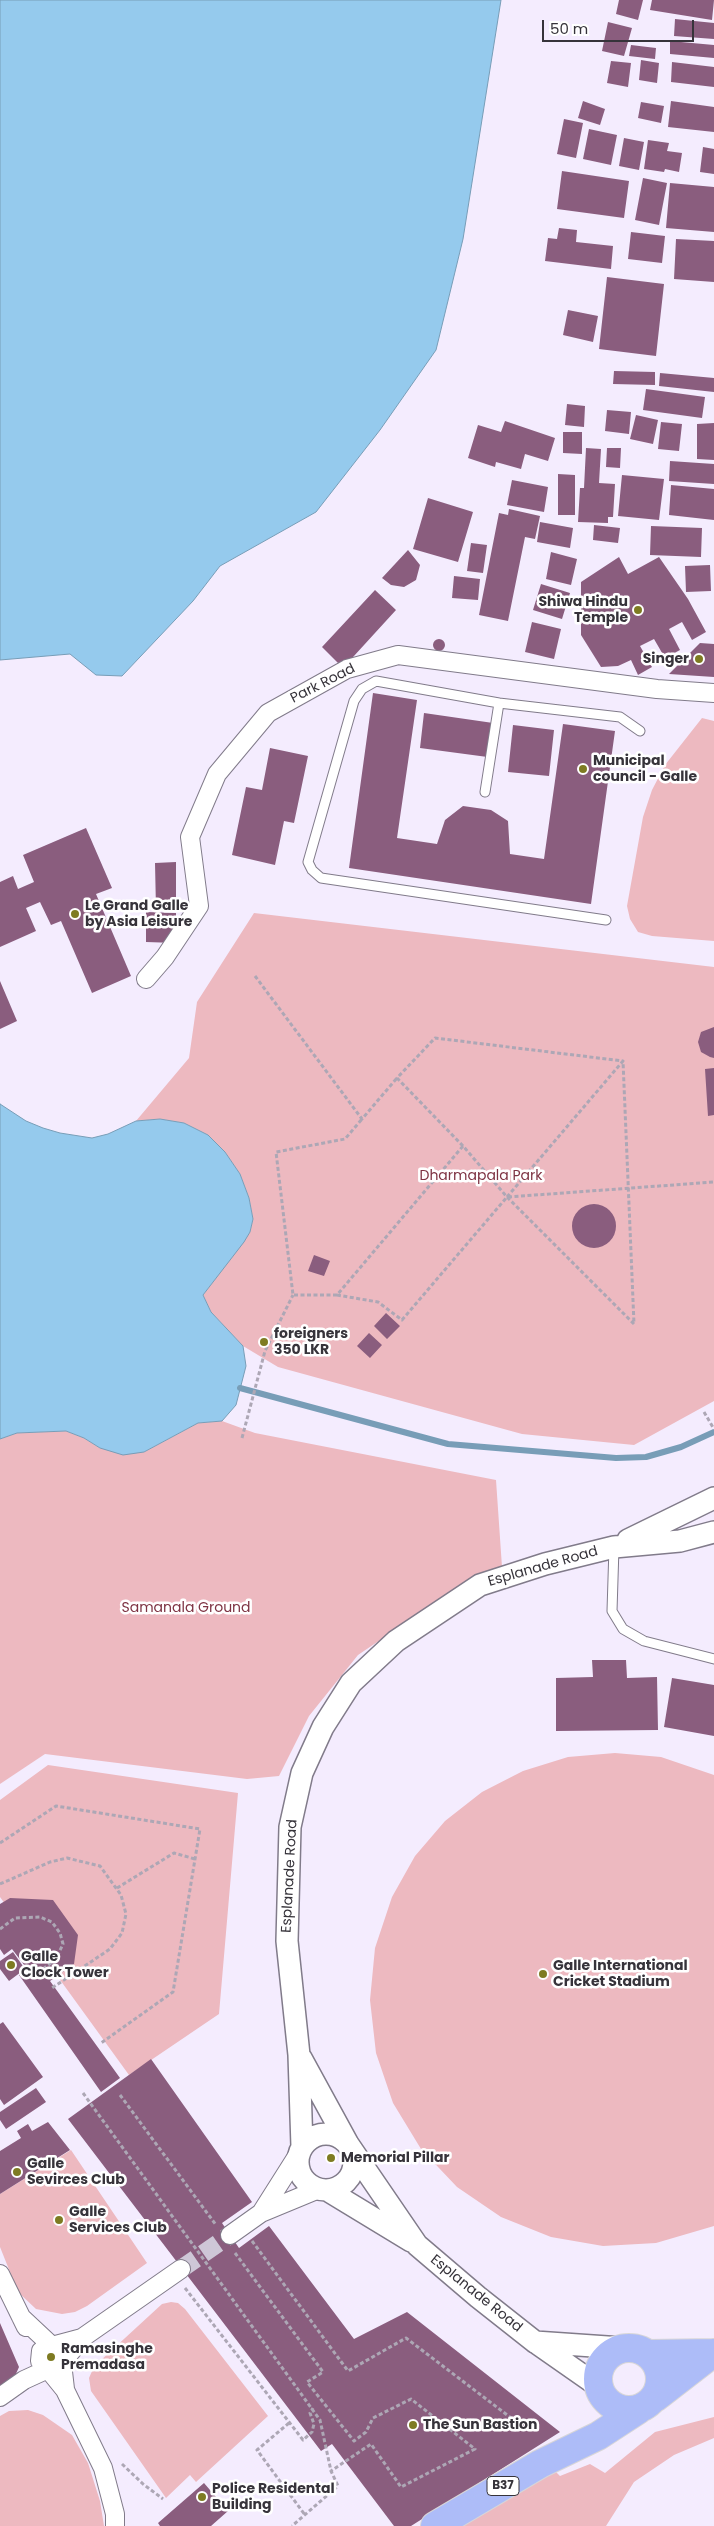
<!DOCTYPE html>
<html>
<head>
<meta charset="utf-8">
<style>
  body { margin:0 }
  #map { position:relative; width:714px; height:2526px; overflow:hidden; background:#f4ecfe; font-family:Poppins,sans-serif }
  canvas { display:block }
  .scale { position:absolute; left:542px; top:20px; width:152px; height:22px; box-sizing:border-box; border:2px solid #36333a; border-top:0; padding-left:6px; font-size:15px; line-height:18px; white-space:nowrap; color:#36333a; -webkit-text-stroke:4px #fff; paint-order:stroke }
</style>
</head>
<body>
<div id="map">
<canvas width="714" height="2526"></canvas>
<div class="scale">50 m</div>
</div>
<script>
const g = document.querySelector('canvas').getContext('2d');
g.lineJoin = 'round';
function fillPath(path, color) {
  g.fillStyle = color;
  g.fill(path, 'evenodd');
}
function toPath(rows) {
  const path = new Path2D();
  for (const r of rows) {
    if (r.length === 3) {
      path.moveTo(r[0] + r[2], r[1]);
      path.arc(r[0], r[1], r[2], 0, 2 * Math.PI);
      continue;
    }
    path.moveTo(r[0], r[1]);
    for (let i = 2; i < r.length; i += 2) path.lineTo(r[i], r[i + 1]);
  }
  return path;
}
function trace(path, color, width, dash) {
  g.strokeStyle = color;
  g.lineWidth = width;
  g.lineCap = dash ? 'butt' : 'round';
  g.setLineDash(dash || []);
  g.stroke(path);
}
function write(font, color, halo, rows, align = 'center') {
  g.font = font + ' Poppins,sans-serif';
  g.lineWidth = 5;
  g.setLineDash([]);
  g.textBaseline = 'middle';
  g.strokeStyle = halo;
  g.fillStyle = color;
  for (const [text, x, y, turn = 0] of rows) {
    g.save();
    g.translate(x, y);
    g.rotate((+turn || 0) * Math.PI / 180);
    g.textAlign = isNaN(turn) ? turn : align;
    if (halo) g.strokeText(text, 0, 0);
    g.fillText(text, 0, 0);
    g.restore();
  }
}
const green = toPath([
  [702,718,714,721,714,941,652,936,638,932,630,919,627,906,643,817,652,790,665,765],
  [254,913,714,967,714,1401,634,1445,522,1434,278,1367,243,1346,211,1312,203,1295,250,1232,253,1219,249,1198,240,1174,225,1152,208,1135,184,1123,160,1119,136,1121,189,1058,197,1002],
  [222,1421,255,1433,496,1480,502,1567,466,1582,358,1655,309,1716,279,1776,247,1779,45,1754,0,1784,0,1439,17,1433,66,1431,84,1438,100,1448,144,1452,198,1423],
  [615,1753,661,1757,714,1775,714,2226,656,2243,603,2246,551,2237,501,2217,457,2187,421,2149,393,2103,376,2053,370,2000,375,1948,392,1897,415,1856,445,1821,482,1792,523,1771,568,1757],
  [48,1765,238,1793,219,2014,129,2075,0,1897,0,1800],
  [71,2150,147,2263,87,2306,75,2312,62,2314,36,2309,18,2292,0,2247,0,2194],
  [171,2302,178,2303,185,2309,268,2416,196,2482,190,2475,166,2498,91,2391,89,2378,93,2369,100,2361,162,2304],
  [28,2410,43,2415,72,2435,88,2463,100,2501,104,2526,0,2526,0,2416,9,2411],
  [714,2417,714,2438,674,2455,634,2482,606,2526,443,2526,551,2467,560,2476,590,2464,605,2473,655,2432]
]);
const water = toPath([
  [0,0,501,0,463,239,436,350,380,430,316,512,220,566,193,601,122,676,96,675,70,654,0,660,0,0],
  [0,1104,26,1121,43,1128,60,1133,92,1138,108,1134,136,1121,160,1119,184,1123,208,1135,225,1152,240,1174,249,1198,253,1219,250,1232,244,1242,203,1295,211,1312,243,1346,246,1366,236,1405,222,1421,198,1423,144,1452,123,1455,100,1448,84,1438,66,1431,17,1433,0,1439,0,1104]
]);
const stream = toPath([
  [240,1388,448,1444,616,1458,646,1457,681,1447,714,1432]
]);
const building = toPath([
  [619,0,643,0,638,20,616,14],
  [652,0,714,0,712,20,650,10],
  [675,19,714,23,714,39,674,36],
  [608,22,632,28,624,56,602,51],
  [670,41,714,45,714,58,670,54],
  [631,45,656,48,655,59,629,56],
  [641,60,659,63,657,83,639,80],
  [611,61,631,63,628,87,607,83],
  [672,62,714,67,714,87,671,82],
  [583,101,605,109,600,125,578,118],
  [671,101,714,107,714,132,668,127],
  [641,102,664,106,661,123,638,118],
  [564,119,583,123,576,158,557,154],
  [589,129,617,135,611,165,583,159],
  [624,138,644,142,639,170,619,166],
  [648,140,669,143,667,151,682,153,679,172,665,169,664,172,644,169],
  [703,147,714,149,714,174,700,172],
  [562,171,629,181,624,218,557,209],
  [643,178,667,183,659,225,635,220],
  [670,183,714,187,714,232,666,228],
  [559,228,577,230,576,242,613,246,611,269,545,261,548,238,557,239],
  [631,232,665,236,662,263,628,259],
  [676,239,714,241,714,282,674,279],
  [607,277,664,284,656,356,599,349],
  [568,310,598,316,593,342,563,335],
  [614,371,655,372,655,385,613,384],
  [660,373,714,378,714,392,659,386],
  [646,389,705,397,702,418,643,410],
  [567,404,585,406,584,427,565,425],
  [607,410,631,412,629,434,605,431],
  [636,415,658,420,653,444,630,439],
  [505,421,555,438,548,461,525,454,521,469,496,462,495,467,468,458,478,425,501,432],
  [661,422,682,424,679,451,658,449],
  [714,423,714,460,697,459,697,424],
  [563,432,582,432,582,454,563,453],
  [586,448,601,449,599,483,615,484,613,517,608,517,608,523,578,522,580,488,584,488],
  [607,448,621,448,620,468,606,467],
  [670,461,714,464,714,484,669,481],
  [558,474,575,475,575,515,558,515],
  [622,475,664,479,659,520,618,516],
  [512,480,548,487,544,512,507,505],
  [671,485,714,489,714,520,669,515],
  [428,498,473,512,458,562,413,549],
  [509,509,540,516,535,539,525,537,508,621,479,615,499,513,508,515],
  [540,522,573,528,570,548,537,542],
  [594,525,620,528,618,543,593,540],
  [651,526,702,528,701,557,650,555],
  [471,543,487,545,483,573,467,571],
  [408,550,420,565,416,580,404,587,391,585,382,578],
  [551,552,577,559,571,585,546,579],
  [619,557,628,574,659,557,688,599,706,632,692,640,682,622,669,629,680,650,665,658,654,639,640,646,652,667,638,675,631,660,618,666,601,667,581,635,581,582],
  [710,565,711,591,686,592,685,566],
  [454,576,480,579,478,600,452,598],
  [541,584,570,593,562,619,533,610],
  [375,590,396,610,343,668,322,647],
  [532,622,561,629,554,659,525,652],
  [439,645,6],
  [700,643,714,644,714,677,669,674],
  [373,693,417,700,397,838,437,844,445,820,463,806,491,810,508,821,510,854,544,859,563,724,615,731,591,904,349,868],
  [424,713,500,724,495,758,420,748],
  [513,725,554,730,549,776,508,772],
  [270,748,308,756,294,823,284,821,275,865,232,855,246,787,262,790],
  [86,828,112,888,96,894,131,976,92,993,61,921,51,925,40,902,26,908,36,931,0,947,0,882,13,876,18,889,34,882,23,855],
  [176,862,176,909,156,909,155,863],
  [146,912,176,913,176,943,146,942],
  [0,981,17,1021,0,1029],
  [714,1027,714,1058,710,1057,701,1052,698,1042,701,1032],
  [714,1068,714,1115,708,1116,705,1069],
  [594,1226,22],
  [314,1255,330,1261,324,1276,308,1271],
  [386,1313,400,1326,387,1339,374,1326],
  [369,1333,382,1345,370,1358,357,1346],
  [592,1660,626,1660,627,1678,657,1677,658,1730,556,1731,556,1678,593,1677],
  [672,1678,714,1685,714,1736,664,1727],
  [10,1898,53,1900,78,1935,74,1964,50,1981,120,2078,101,2092,19,1975,28,1970,12,1949,4,1955,0,1949,0,1904],
  [13,1952,25,1969,9,1981,0,1969,0,1961],
  [3,2022,43,2077,4,2105,0,2099,0,2024],
  [151,2059,252,2202,222,2223,239,2248,269,2226,354,2339,407,2312,560,2432,411,2526,394,2526,332,2444,321,2451,68,2119],
  [36,2088,46,2102,6,2129,0,2120,0,2112],
  [48,2122,70,2150,0,2194,0,2151,21,2138,17,2131,28,2124,32,2131],
  [0,2323,19,2367,15,2376,0,2387],
  [204,2483,228,2511,211,2526,160,2526,158,2523]
]);
const minorTunnel = toPath([
  [181,2269,230,2235]
]);
const path = toPath([
  [255,976,362,1119,397,1078],
  [463,1146,397,1078,435,1038,623,1061],
  [507,1197,623,1061,634,1324,507,1197,463,1146,337,1295,378,1302,402,1320,507,1197],
  [508,1197,714,1182],
  [337,1295,293,1295,276,1152,345,1139,362,1119],
  [704,1412,714,1429],
  [242,1438,265,1351,293,1295],
  [0,1843,56,1806,200,1829,173,1992,101,2043],
  [0,1884,50,1862,67,1858,100,1866,121,1895,126,1914,122,1933,110,1949,52,1988],
  [117,1888,174,1853,195,1859],
  [0,1929,15,1918,40,1917,52,1922,60,1933,63,1944,56,1959,43,1969],
  [83,2093,320,2420,331,2471,338,2486,292,2526],
  [120,2095,216,2225],
  [252,2241,348,2371,406,2338,519,2424],
  [235,2253,323,2372,307,2382,354,2441,366,2432,373,2418,411,2399,475,2449,401,2487,371,2444,331,2471],
  [185,2288,303,2440,312,2432,314,2424,310,2413,313,2408],
  [289,2423,257,2450,305,2515],
  [122,2464,143,2484,163,2499]
]);
const service = toPath([
  [499,703,376,681,362,689,354,701,308,862,312,870,321,878,606,920],
  [485,792,499,703,620,717,640,731],
  [614,1547,612,1611,623,1629,644,1641,714,1659]
]);
const minor = toPath([
  [146,979,165,957,199,906,190,837,217,774,268,713,347,669,398,655,657,689,714,693],
  [261,2213,299,2153],
  [230,2235,261,2213,319,2189],
  [0,2274,26,2327],
  [21,2317,52,2346,59,2350,61,2353,62,2363,55,2368,48,2369,40,2361,41,2351,48,2346,52,2346,82,2338],
  [65,2389,62,2363,82,2338,181,2269],
  [0,2397,24,2380,48,2369,65,2390,103,2468,115,2514,115,2526]
]);
const tertiary = toPath([
  [628,1540,714,1498],
  [301,2058,348,2144,417,2245,478,2297,535,2342,598,2386],
  [326,2162,28],
  [302,2147,299,2055,287,1941,290,1827,302,1773,323,1727,351,1683,396,1641,480,1585,545,1564,614,1547,680,1541,714,1532],
  [327,2190,411,2241],
  [535,2342,622,2348]
]);
const primary = toPath([
  [629,2379,31],
  [648,2354,714,2353],
  [655,2398,713,2353],
  [435,2526,540,2464,598,2436,638,2410]
]);
const markers = [
  [638,610,5,"#7e7b22"],
  [699,659,5,"#7e7b22"],
  [583,769,5,"#7e7b22"],
  [75,914,5,"#7e7b22"],
  [264,1342,5,"#7e7b22"],
  [11,1965,5,"#7e7b22"],
  [543,1974,5,"#7e7b22"],
  [331,2158,5,"#7e7b22"],
  [17,2172,5,"#7e7b22"],
  [59,2220,5,"#7e7b22"],
  [51,2357,5,"#7e7b22"],
  [413,2425,5,"#7e7b22"],
  [202,2497,5,"#7e7b22"]
];
const shields = [
  [503,2486,32]
];
const shieldNames = [
  ["B37",503,2486]
];
const poiNames = [
  ["Shiwa Hindu",628,602,"right"],
  ["Temple",628,618,"right"],
  ["Singer",689,659,"right"],
  ["Municipal",593,761],
  ["council - Galle",593,777],
  ["Le Grand Galle",85,906],
  ["by Asia Leisure",85,922],
  ["foreigners",274,1334],
  ["350 LKR",274,1350],
  ["Galle",21,1957],
  ["Clock Tower",21,1973],
  ["Galle International",553,1966],
  ["Cricket Stadium",553,1982],
  ["Memorial Pillar",341,2158],
  ["Galle",27,2164],
  ["Sevirces Club",27,2180],
  ["Galle",69,2212],
  ["Services Club",69,2228],
  ["Ramasinghe",61,2349],
  ["Premadasa",61,2365],
  ["The Sun Bastion",423,2425],
  ["Police Residental",212,2489],
  ["Building",212,2505]
];
const streetNames = [
  ["Park Road",323,684,-27],
  ["Esplanade Road",543,1567,-16],
  ["Esplanade Road",290,1876,-87],
  ["Esplanade Road",476,2294,39]
];
const parkNames = [
  ["Dharmapala Park",481,1176],
  ["Samanala Ground",186,1608]
];
fillPath(green, '#edb9c0');
fillPath(water, '#95caed');
trace(water, '#789db7', 1);
trace(stream, '#789db7', 6);
fillPath(building, '#8a5d7e');
trace(minorTunnel, '#cec7d7', 18, [18, 9]);
trace(service, '#817b8a', 11);
trace(minor, '#817b8a', 20);
trace(tertiary, '#817b8a', 24);
trace(primary, '#d7d6d8', 30);
trace(path, '#ada7b5', 3, [4, 2.5]);
trace(service, '#fff', 9);
trace(minor, '#fff', 18);
trace(tertiary, '#fff', 21);
trace(primary, '#adbcf8', 28);
for (const [x, y, r, color] of markers) {
  const dot = new Path2D();
  dot.arc(x, y, r, 0, 2 * Math.PI);
  g.fillStyle = color;
  g.fill(dot);
  trace(dot, '#fff', 2);
}
for (const [x, y, w] of shields) {
  const box = new Path2D();
  box.roundRect(x - w / 2, y - 9.5, w, 19, 4);
  g.fillStyle = '#fff';
  g.fill(box);
  trace(box, '#36333a', 1);
}
write('bold 12px', '#36333a', null, shieldNames);
write('bold 14px', '#36333a', '#fff', poiNames, 'left');
write('14px', '#36333a', '#fff', streetNames);
write('14px', '#7e3343', '#fff', parkNames);
</script>
</body>
</html>
